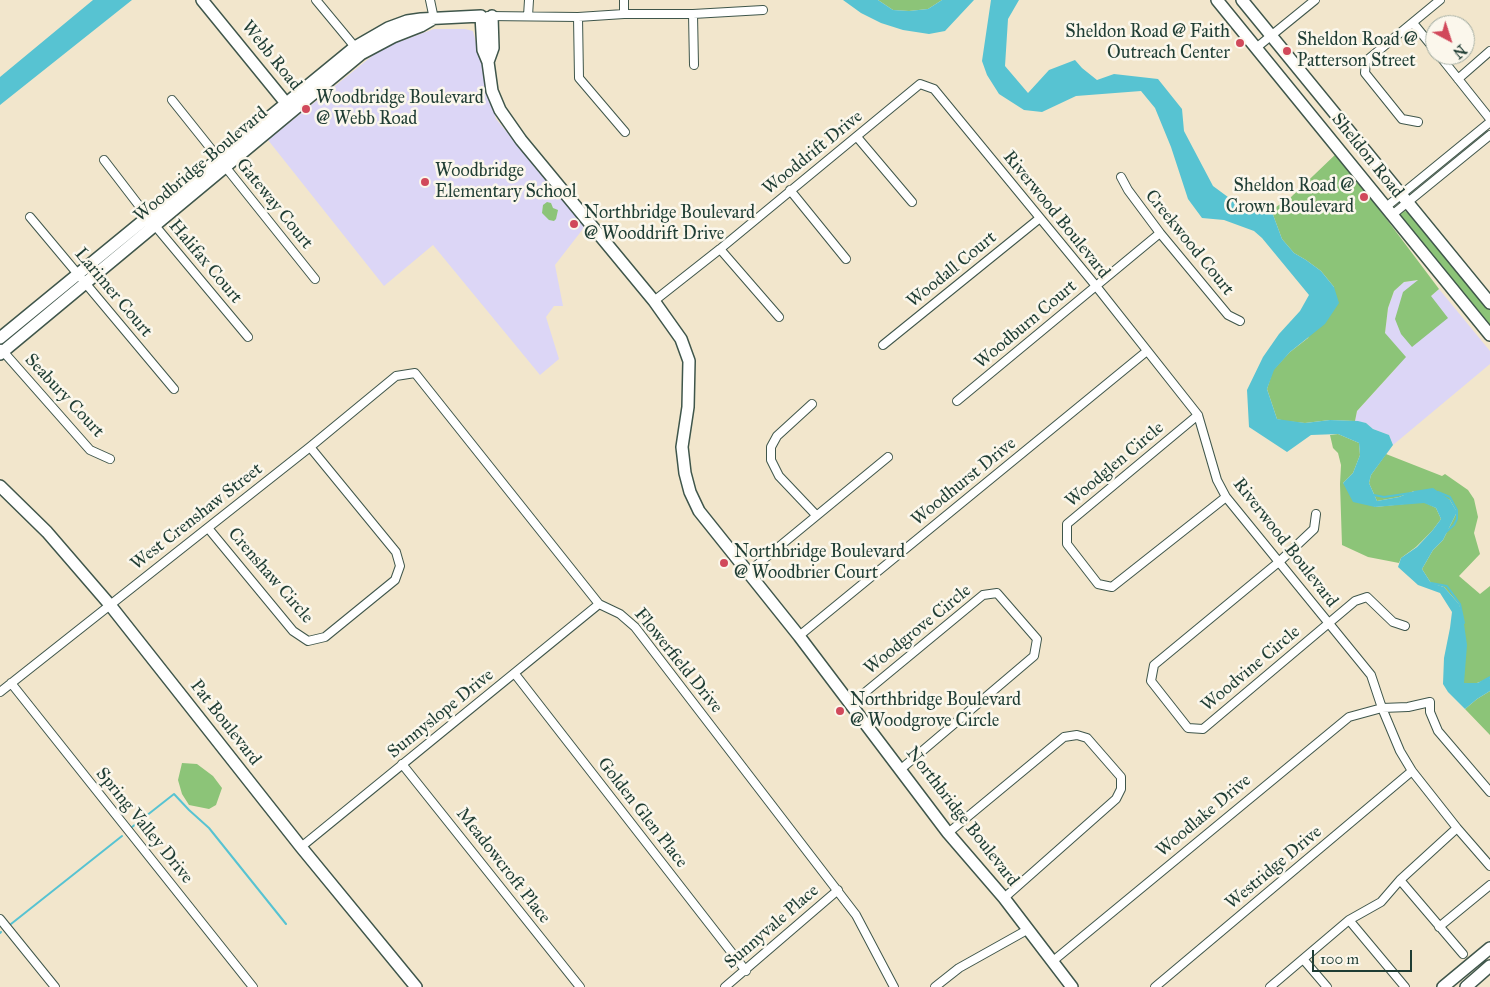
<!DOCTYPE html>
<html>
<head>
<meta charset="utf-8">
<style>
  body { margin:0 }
  #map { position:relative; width:1490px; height:987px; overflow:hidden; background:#f2e6cc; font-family:"IM FELL Great Primer",serif }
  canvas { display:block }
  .north { position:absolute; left:1425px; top:15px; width:50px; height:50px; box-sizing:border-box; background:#fbf7ec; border:1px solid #a3ada2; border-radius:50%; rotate:140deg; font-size:14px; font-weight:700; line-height:20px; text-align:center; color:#1f3d34 }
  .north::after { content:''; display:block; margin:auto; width:18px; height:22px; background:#d1495b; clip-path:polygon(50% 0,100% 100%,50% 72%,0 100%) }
  .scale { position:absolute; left:1312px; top:950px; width:100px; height:22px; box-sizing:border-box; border:2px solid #1f3d34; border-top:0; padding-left:6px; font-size:15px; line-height:18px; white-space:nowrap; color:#1f3d34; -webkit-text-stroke:4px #fbf7ec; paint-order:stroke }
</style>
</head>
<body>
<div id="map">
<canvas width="1490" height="987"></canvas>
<div class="north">N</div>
<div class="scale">100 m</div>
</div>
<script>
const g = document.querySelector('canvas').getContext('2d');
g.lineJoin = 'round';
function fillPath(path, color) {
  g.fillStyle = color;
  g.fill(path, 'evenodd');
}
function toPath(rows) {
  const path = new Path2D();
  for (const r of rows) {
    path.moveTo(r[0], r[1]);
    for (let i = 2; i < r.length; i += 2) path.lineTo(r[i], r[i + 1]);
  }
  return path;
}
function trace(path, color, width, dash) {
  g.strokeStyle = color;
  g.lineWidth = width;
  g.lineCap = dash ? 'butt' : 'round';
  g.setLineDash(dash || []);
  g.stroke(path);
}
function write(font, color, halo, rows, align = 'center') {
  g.font = font + ' "IM FELL Great Primer",serif';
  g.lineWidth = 5;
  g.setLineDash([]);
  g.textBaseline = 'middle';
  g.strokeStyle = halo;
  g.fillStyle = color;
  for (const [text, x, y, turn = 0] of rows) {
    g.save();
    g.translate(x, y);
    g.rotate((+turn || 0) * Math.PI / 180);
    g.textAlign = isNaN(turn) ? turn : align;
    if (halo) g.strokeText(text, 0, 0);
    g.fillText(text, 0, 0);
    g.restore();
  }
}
const built = toPath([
  [434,29,465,29,473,31,496,119,586,225,555,265,563,306,554,306,546,317,559,359,540,375,433,245,384,286,268,140,382,48],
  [1419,280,1431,296,1439,289,1490,351,1490,364,1393,445,1389,435,1373,429,1366,423,1355,421,1357,411,1397,367,1385,333,1388,308,1394,291,1404,282]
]);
const green = toPath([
  [878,0,942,0,928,9,909,11,893,10],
  [1337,153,1439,289,1431,296,1448,318,1412,347,1401,334,1395,319,1403,292,1418,280,1404,282,1394,291,1388,308,1385,333,1406,357,1357,411,1355,421,1330,420,1305,423,1285,421,1277,419,1267,389,1273,370,1290,352,1308,338,1334,287,1321,271,1306,260,1294,253,1282,239,1272,212,1270,211,1291,197],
  [547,202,551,203,553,208,558,210,556,219,554,221,549,220,542,213,543,205],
  [1401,208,1412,216,1490,307,1490,326,1406,227,1399,213],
  [1338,434,1359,443,1360,455,1353,473,1343,483,1375,507,1424,502,1436,508,1441,519,1432,531,1416,547,1401,558,1399,563,1368,557,1342,545,1340,484,1341,465,1338,453,1333,448,1330,435],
  [1386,454,1442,476,1445,474,1468,490,1474,499,1478,517,1474,533,1480,554,1459,576,1480,594,1490,586,1490,678,1477,683,1464,684,1463,617,1459,604,1444,587,1431,583,1422,569,1433,550,1443,540,1457,512,1450,500,1414,491,1399,497,1377,501,1369,483,1371,475],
  [1490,691,1490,735,1465,709,1477,699],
  [182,763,197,764,213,776,222,788,216,805,209,809,189,805,182,794,178,780]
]);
const water = toPath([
  [93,0,132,0,0,105,0,77],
  [843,0,878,0,893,10,909,11,928,9,942,0,974,0,945,31,929,34,903,30,881,23,861,13],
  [991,0,1019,0,1008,19,1005,66,1028,93,1049,70,1075,60,1082,68,1097,80,1114,74,1158,79,1182,109,1184,131,1213,186,1232,200,1272,212,1282,239,1294,253,1306,260,1321,271,1334,287,1339,303,1325,324,1290,352,1274,370,1267,389,1277,419,1305,423,1330,420,1358,421,1366,423,1373,429,1389,435,1393,445,1371,475,1369,483,1377,501,1399,497,1414,491,1433,488,1450,500,1457,512,1443,540,1433,550,1422,569,1431,583,1444,587,1459,604,1463,617,1467,645,1464,683,1477,683,1490,678,1490,691,1477,699,1465,709,1448,692,1443,684,1444,658,1450,628,1452,612,1440,593,1418,585,1398,567,1401,558,1417,547,1432,531,1441,519,1436,508,1424,503,1375,507,1353,502,1343,483,1353,473,1360,455,1359,443,1338,434,1311,435,1287,452,1249,427,1247,390,1263,357,1279,334,1300,311,1309,295,1262,238,1254,231,1224,220,1202,218,1188,199,1171,147,1155,108,1141,91,1076,96,1042,112,1024,110,999,94,987,75,982,61]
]);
const stream = toPath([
  [1438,492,1450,497,1457,510,1457,519,1454,525,1445,533],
  [1374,495,1384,497,1411,493],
  [1431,583,1447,586,1460,604,1464,623],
  [1481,682,1490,677],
  [132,827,174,794,189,810,209,828,286,924],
  [11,924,122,836],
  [0,933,1,932]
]);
const street = toPath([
  [316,0,355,47],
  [430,0,434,19],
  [624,0,624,14],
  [693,14,694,65],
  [488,16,578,17,624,14,693,14,763,10],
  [528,16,529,0],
  [578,17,579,78,625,132],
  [1413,23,1435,50],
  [1256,48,1315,0],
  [1439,55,1490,119],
  [1458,79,1490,51],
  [172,100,315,279],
  [1418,122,1402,119,1365,73,1366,61,1440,0],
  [857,137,912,202],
  [104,160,147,216,248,337],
  [1121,177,1128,190,1160,233,1228,315,1240,321],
  [790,190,846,259],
  [1386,207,1490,122],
  [1392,215,1490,135],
  [30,217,174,389],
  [720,249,779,317],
  [654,301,720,249,920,84,934,89,1096,286,1198,415,1217,480,1226,497,1371,675,1382,708,1400,751,1412,771,1457,828,1490,866],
  [883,345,1040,218],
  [1,349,90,450,110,459],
  [957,401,1160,233],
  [812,404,777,436,771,447,771,460,779,476,816,515],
  [1198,415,1067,524,1067,544,1098,584,1112,587,1226,497],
  [1316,514,1314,529,1280,561,1154,665,1151,681,1188,728,1203,729,1355,601,1367,597,1393,622,1405,626],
  [208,528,293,631,308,641,325,637,395,580,400,566,396,552,310,447],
  [747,573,888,457],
  [799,636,1147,351],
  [515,674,746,971],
  [11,683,253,987],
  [0,692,310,447,396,376,415,373,599,604,620,614,635,627,856,915,894,987],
  [851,704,983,595,997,593,1037,639,1034,656,901,769],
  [402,764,580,987],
  [948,833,1064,737,1077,735,1087,738,1121,777,1121,789,1116,799,1004,898],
  [301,847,599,604],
  [1400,880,1463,954],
  [0,919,55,987],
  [1349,920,1405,987],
  [1439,927,1490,885],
  [1303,959,1327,987],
  [1053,961,1349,717,1382,708,1408,707,1430,702,1430,712,1438,731,1490,792],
  [725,987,838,890],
  [935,987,959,968,1027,930],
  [1155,987,1412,771],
  [1270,987,1349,920,1381,902,1400,880,1457,828]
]);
const secondary = toPath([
  [202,0,290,108],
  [1217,0,1490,335],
  [1242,0,1490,303],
  [488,62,493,48,492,16],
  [0,338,355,47,388,28,407,21,421,19,481,16,483,50,488,62,492,91,500,110,521,140,654,301,681,339,689,361,688,407,682,447,685,473,690,492,699,511,799,636,948,833,1004,898,1072,987],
  [0,354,361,54,393,37,421,26,433,19],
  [0,486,47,532,110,605,301,847,416,987],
  [1443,987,1490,948],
  [1466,987,1490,966]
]);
const markers = [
  [1240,43,5,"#d1495b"],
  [1287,51,5,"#d1495b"],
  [306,109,5,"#d1495b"],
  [425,182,5,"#d1495b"],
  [1364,197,5,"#d1495b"],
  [574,224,5,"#d1495b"],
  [724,563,5,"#d1495b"],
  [840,711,5,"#d1495b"]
];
const poiNames = [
  ["Sheldon Road @ Faith",1230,33,"right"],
  ["Outreach Center",1230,54,"right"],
  ["Sheldon Road @",1297,41],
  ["Patterson Street",1297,62],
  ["Woodbridge Boulevard",316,99],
  ["@ Webb Road",316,120],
  ["Woodbridge",435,172],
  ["Elementary School",435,193],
  ["Sheldon Road @",1354,187,"right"],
  ["Crown Boulevard",1354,208,"right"],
  ["Northbridge Boulevard",584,214],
  ["@ Wooddrift Drive",584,235],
  ["Northbridge Boulevard",734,553],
  ["@ Woodbrier Court",734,574],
  ["Northbridge Boulevard",850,701],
  ["@ Woodgrove Circle",850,722]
];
const streetNames = [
  ["Webb Road",271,56,51],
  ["Wooddrift Drive",813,153,-39],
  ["Sheldon Road",1367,156,51],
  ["Woodbridge Boulevard",201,165,-40],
  ["Gateway Court",274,204,51],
  ["Riverwood Boulevard",1056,215,51],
  ["Creekwood Court",1189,243,51],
  ["Halifax Court",205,262,50],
  ["Woodall Court",952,270,-39],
  ["Larimer Court",113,293,50],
  ["Woodburn Court",1026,325,-40],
  ["Seabury Court",64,396,47],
  ["Woodglen Circle",1115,465,-40],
  ["Woodhurst Drive",964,482,-39],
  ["West Crenshaw Street",197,517,-38],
  ["Riverwood Boulevard",1285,543,52],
  ["Crenshaw Circle",270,576,49],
  ["Woodgrove Circle",918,630,-39],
  ["Flowerfield Drive",678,661,51],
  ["Woodvine Circle",1251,669,-40],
  ["Sunnyslope Drive",441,714,-39],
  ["Pat Boulevard",225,723,52],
  ["Golden Glen Place",642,813,52],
  ["Woodlake Drive",1204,816,-40],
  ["Northbridge Boulevard",962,817,52],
  ["Spring Valley Drive",144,826,51],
  ["Meadowcroft Place",503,866,52],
  ["Westridge Drive",1274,868,-40],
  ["Sunnyvale Place",772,927,-41]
];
fillPath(built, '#dcd6f6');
fillPath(green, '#8cc478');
fillPath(water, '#57c3d2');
trace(stream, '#57c3d2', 2);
trace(street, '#3f564b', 10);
trace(secondary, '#3f564b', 14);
trace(street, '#fff', 8);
trace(secondary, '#fff', 11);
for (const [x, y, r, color] of markers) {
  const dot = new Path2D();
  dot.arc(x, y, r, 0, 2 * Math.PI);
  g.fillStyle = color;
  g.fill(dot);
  trace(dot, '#fbf7ec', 2);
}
write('18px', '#1f3d34', '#fbf7ec', poiNames, 'left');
write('18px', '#1f3d34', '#fbf7ec', streetNames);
</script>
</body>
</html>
